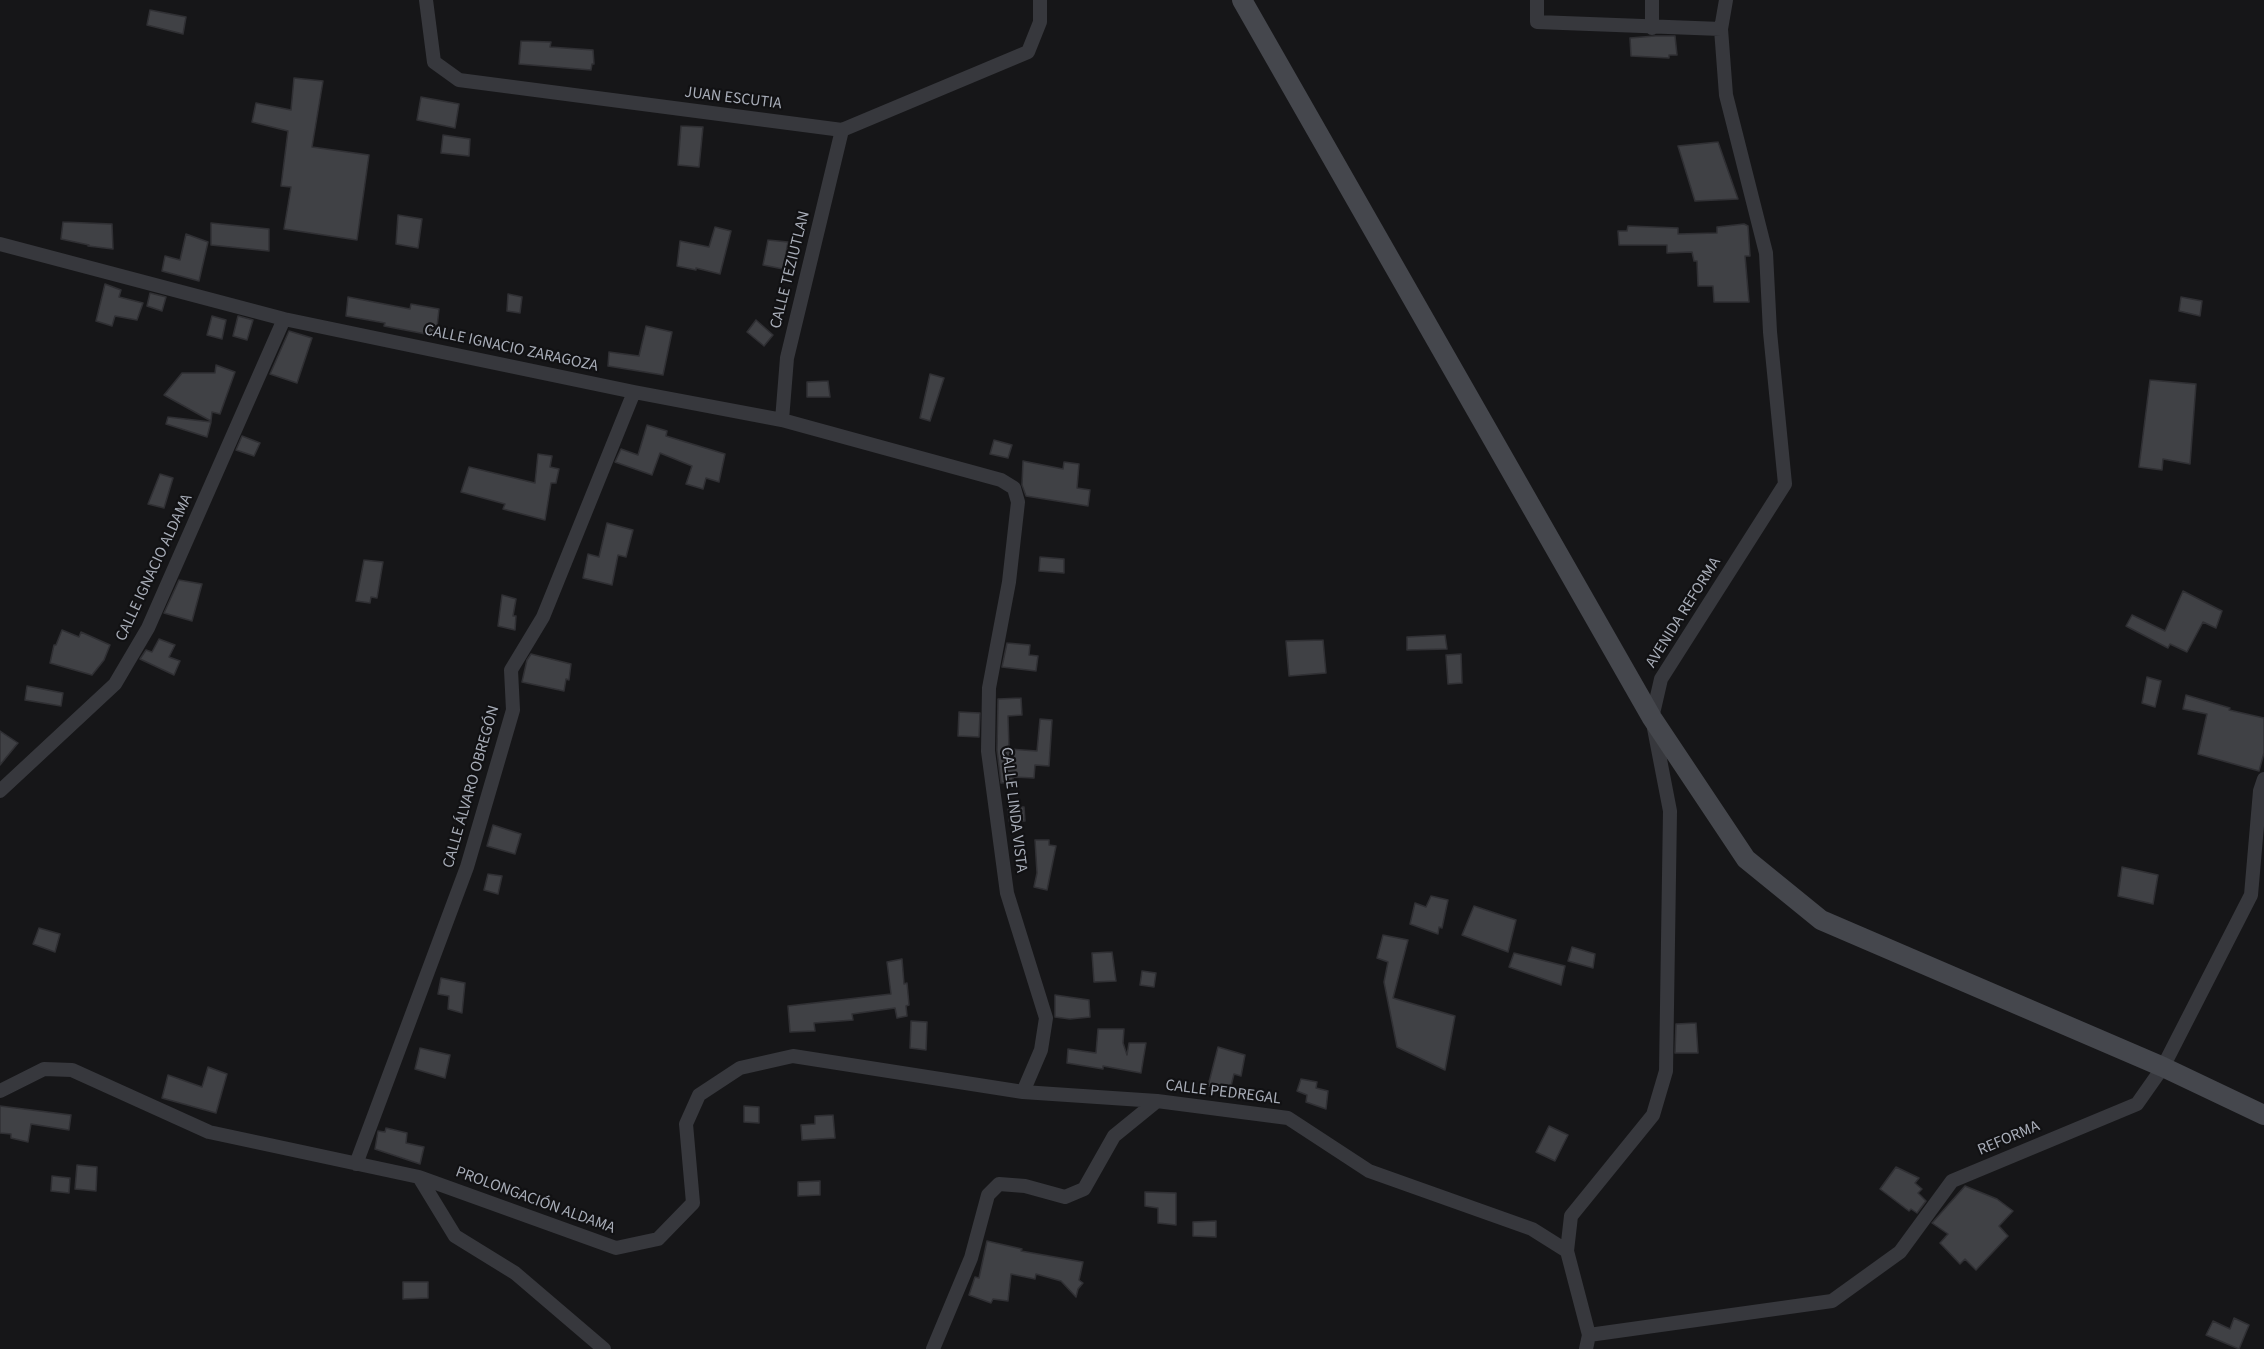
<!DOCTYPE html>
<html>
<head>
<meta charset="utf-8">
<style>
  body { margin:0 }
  canvas { display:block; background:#161618 }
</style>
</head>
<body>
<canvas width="2264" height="1349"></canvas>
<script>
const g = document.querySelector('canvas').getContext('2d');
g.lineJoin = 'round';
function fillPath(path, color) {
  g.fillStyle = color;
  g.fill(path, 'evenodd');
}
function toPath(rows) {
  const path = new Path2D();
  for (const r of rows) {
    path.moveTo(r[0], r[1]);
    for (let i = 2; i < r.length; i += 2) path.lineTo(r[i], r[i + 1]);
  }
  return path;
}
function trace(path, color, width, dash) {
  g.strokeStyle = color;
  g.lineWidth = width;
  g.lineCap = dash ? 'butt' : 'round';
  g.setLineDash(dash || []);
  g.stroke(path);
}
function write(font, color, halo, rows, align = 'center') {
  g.font = font + ' "Source Sans 3",sans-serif';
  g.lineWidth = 4.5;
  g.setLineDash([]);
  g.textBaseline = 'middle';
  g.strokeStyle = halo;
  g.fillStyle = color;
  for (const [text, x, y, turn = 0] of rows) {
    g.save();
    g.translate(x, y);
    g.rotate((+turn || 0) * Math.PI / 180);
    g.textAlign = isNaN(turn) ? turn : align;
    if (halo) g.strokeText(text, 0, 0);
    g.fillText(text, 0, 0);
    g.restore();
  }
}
const building = toPath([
  [150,10,186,17,183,34,147,25,150,10],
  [1655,36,1675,36,1677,55,1669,55,1669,58,1631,56,1630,38,1655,36],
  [521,41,551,42,550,47,593,50,594,64,592,64,591,70,519,64,521,41],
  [294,78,323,81,312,147,369,155,357,240,284,229,291,187,281,186,288,131,252,122,256,103,291,110,294,78],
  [421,97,459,104,455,128,417,120,421,97],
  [681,126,703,127,699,167,678,165,681,126],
  [443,135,470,139,469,156,441,153,443,135],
  [1718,142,1738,199,1695,201,1678,146,1718,142],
  [398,215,422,219,418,248,396,244,398,215],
  [63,222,112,224,113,249,88,246,89,245,61,239,63,222],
  [211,223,269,229,269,251,211,245,211,223],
  [1744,224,1748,226,1750,256,1745,256,1749,302,1714,302,1713,286,1698,286,1697,261,1694,261,1692,252,1667,253,1667,245,1619,245,1618,231,1627,231,1628,226,1678,228,1678,234,1717,233,1717,227,1744,224],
  [715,227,731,231,720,274,696,268,696,270,677,266,680,241,709,247,715,227],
  [186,234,208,242,199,281,162,271,165,256,180,260,186,234],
  [768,240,788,242,783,269,763,265,768,240],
  [105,284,121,290,119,297,143,303,137,320,115,316,112,326,96,321,105,284],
  [150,293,166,297,162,311,147,306,150,293],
  [508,294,522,297,520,313,507,311,508,294],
  [348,297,410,309,411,304,439,309,436,336,384,326,385,323,346,316,348,297],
  [2181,297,2202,301,2200,316,2179,311,2181,297],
  [212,316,226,320,222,339,207,335,212,316],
  [238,316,253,320,247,340,233,336,238,316],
  [756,320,773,335,764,346,747,332,756,320],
  [646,326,672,332,663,375,608,366,609,352,639,356,646,326],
  [289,331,312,338,297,383,270,374,289,331],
  [216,365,235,372,220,414,212,412,211,421,164,395,182,373,215,373,216,365],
  [930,374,944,378,930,421,920,418,930,374],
  [2150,380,2196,384,2190,464,2163,459,2162,470,2139,467,2150,380],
  [828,381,830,397,807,397,807,382,828,381],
  [168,417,211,422,207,437,166,424,168,417],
  [647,425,667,431,666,436,725,454,719,482,706,478,703,489,686,484,692,466,660,453,652,475,615,462,621,449,638,455,647,425],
  [242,436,260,443,254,456,236,450,242,436],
  [994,440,1012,445,1008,458,990,454,994,440],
  [538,454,552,456,550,467,559,469,556,483,551,483,545,520,503,509,505,504,461,492,469,467,535,483,538,454],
  [1023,461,1063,469,1064,462,1079,464,1077,488,1090,490,1088,506,1026,496,1022,485,1023,461],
  [160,474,173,478,164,508,148,504,160,474],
  [607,523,633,530,626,557,618,555,612,585,583,578,588,554,599,557,607,523],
  [1040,557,1064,559,1064,573,1039,571,1040,557],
  [364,560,383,562,377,598,371,597,370,603,356,601,364,560],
  [179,580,202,584,192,621,164,613,179,580],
  [2183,591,2222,611,2216,628,2203,622,2187,652,2170,644,2168,648,2126,626,2132,615,2165,631,2183,591],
  [502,595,516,599,513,616,516,616,515,630,498,626,502,595],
  [62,630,79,637,81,632,110,645,104,660,92,675,50,663,54,645,56,645,62,630],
  [1445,635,1447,649,1407,650,1407,637,1445,635],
  [159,639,175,645,169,657,180,661,174,675,140,659,146,650,152,652,159,639],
  [1323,640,1326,673,1289,676,1286,641,1323,640],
  [1007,643,1030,645,1029,655,1038,656,1036,671,1002,667,1007,643],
  [531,654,571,664,569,680,566,679,564,691,522,682,527,660,531,654],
  [1461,654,1462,683,1448,684,1446,655,1461,654],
  [2147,677,2161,681,2155,707,2142,703,2147,677],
  [27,686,63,693,61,706,25,700,27,686],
  [2186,695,2230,708,2229,710,2264,718,2264,753,2259,771,2198,754,2207,714,2183,709,2186,695],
  [1021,698,1022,715,1008,716,1009,749,1037,751,1040,719,1052,720,1049,766,1035,765,1034,778,1013,777,1013,782,1001,783,997,750,998,699,1021,698],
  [959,712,980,713,979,737,958,736,959,712],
  [0,731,18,743,0,765,0,731],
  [1008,807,1024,807,1025,821,1009,821,1008,807],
  [493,825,521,834,515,854,487,846,493,825],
  [1035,840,1049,840,1049,845,1056,846,1047,890,1034,887,1037,873,1035,840],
  [2122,867,2158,875,2153,904,2118,896,2122,867],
  [488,874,502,876,498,894,484,890,488,874],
  [1431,896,1448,900,1442,928,1439,927,1438,934,1410,924,1415,903,1426,907,1431,896],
  [1474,906,1516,920,1508,952,1462,935,1474,906],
  [39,928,60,934,55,952,33,944,39,928],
  [1383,935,1408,940,1393,998,1455,1016,1445,1070,1397,1047,1384,982,1388,962,1377,958,1383,935],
  [1572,947,1595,954,1593,968,1568,961,1572,947],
  [1112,952,1116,981,1094,982,1092,953,1112,952],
  [1514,953,1565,966,1561,985,1509,967,1514,953],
  [902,959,904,984,907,983,909,1005,906,1006,907,1016,897,1018,895,1008,852,1014,853,1020,814,1023,815,1031,790,1032,788,1006,891,994,887,962,902,959],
  [1142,971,1156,973,1154,987,1140,985,1142,971],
  [441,978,465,983,462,1013,448,1009,449,996,438,994,441,978],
  [1055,995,1089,1000,1090,1017,1070,1019,1055,1017,1055,995],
  [911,1021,927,1022,926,1050,910,1048,911,1021],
  [1696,1023,1698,1053,1675,1053,1676,1024,1696,1023],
  [1098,1029,1124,1029,1123,1043,1127,1055,1129,1043,1146,1043,1141,1073,1103,1066,1103,1069,1067,1063,1068,1049,1096,1053,1098,1029],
  [1218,1047,1245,1055,1241,1076,1234,1074,1230,1090,1208,1086,1218,1047],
  [420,1048,450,1055,445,1078,415,1069,420,1048],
  [208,1067,227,1074,216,1113,162,1098,168,1075,202,1087,208,1067],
  [1301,1079,1317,1082,1316,1088,1328,1091,1326,1109,1306,1102,1307,1095,1297,1091,1301,1079],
  [0,1106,71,1115,69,1130,31,1124,28,1142,11,1138,11,1134,0,1133,0,1106],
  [744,1106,759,1107,759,1123,744,1122,744,1106],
  [833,1115,835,1138,802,1140,801,1125,815,1124,815,1116,833,1115],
  [1549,1126,1568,1135,1555,1161,1536,1152,1549,1126],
  [386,1128,407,1133,406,1143,424,1147,420,1164,375,1149,378,1131,385,1132,386,1128],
  [77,1165,97,1167,96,1191,75,1189,77,1165],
  [1896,1167,1919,1178,1915,1183,1922,1189,1918,1193,1926,1201,1917,1213,1911,1209,1909,1211,1880,1189,1896,1167],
  [52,1176,70,1178,69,1193,51,1191,52,1176],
  [820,1181,820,1195,798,1196,798,1182,820,1181],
  [1965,1186,1997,1199,2013,1211,1999,1226,2008,1236,1976,1270,1965,1259,1960,1264,1940,1243,1948,1234,1932,1223,1965,1186],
  [1145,1192,1176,1193,1176,1225,1158,1223,1158,1208,1145,1206,1145,1192],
  [1216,1221,1216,1237,1193,1236,1193,1222,1216,1221],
  [987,1241,1022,1249,1021,1251,1083,1262,1079,1280,1083,1283,1078,1289,1076,1297,1061,1281,1036,1274,1035,1279,1011,1274,1008,1301,993,1299,991,1303,969,1295,975,1277,979,1278,987,1241],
  [403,1282,428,1282,428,1298,403,1299,403,1282],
  [2234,1318,2249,1325,2239,1349,2206,1335,2213,1321,2230,1329,2234,1318]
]);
const minor = toPath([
  [426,0,434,62,459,80,842,130,1028,52,1040,22,1040,0],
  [1537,0,1537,22,1721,29],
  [1652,28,1652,0],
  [0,244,284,319,634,392,782,420,1001,480,1014,488,1018,502,1009,582,989,688,988,751,1007,893,1046,1018,1041,1050,1023,1092],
  [782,420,787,358,842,130],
  [0,791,115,684,148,628,284,319],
  [0,1091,44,1069,72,1070,209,1132,419,1177,616,1248,658,1239,693,1203,686,1124,699,1095,740,1068,793,1056,1023,1092,1157,1101,1288,1118,1369,1171,1532,1229,1567,1251],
  [356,1164,467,867,513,710,511,670,543,617,634,392],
  [419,1177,455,1236,515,1273,604,1349],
  [1589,1335,1832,1301,1900,1252,1952,1181,2137,1104,2163,1067,2251,895,2260,791,2264,779],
  [933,1349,971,1258,988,1195,999,1184,1025,1186,1065,1197,1084,1189,1114,1136,1157,1101],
  [1586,1349,1589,1335,1567,1251,1571,1216,1653,1115,1666,1071,1670,811,1652,718,1661,679,1785,484,1770,332,1766,253,1726,95,1721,29,1726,0]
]);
const secondary = toPath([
  [1242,0,1652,718,1746,859,1821,920,2163,1067,2264,1115]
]);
const streetNames = [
  ["JUAN ESCUTIA",733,99,7],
  ["CALLE TEZIUTLAN",791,270,-76],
  ["CALLE IGNACIO ZARAGOZA",511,349,12],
  ["CALLE IGNACIO ALDAMA",155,568,-65],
  ["AVENIDA REFORMA",1684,613,-58],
  ["CALLE ÁLVARO OBREGÓN",472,787,-74],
  ["CALLE LINDA VISTA",1013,810,83],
  ["CALLE PEDREGAL",1223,1093,7],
  ["REFORMA",2009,1139,-23],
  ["PROLONGACIÓN ALDAMA",535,1201,20]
];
fillPath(building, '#404145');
trace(building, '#303034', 1.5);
trace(minor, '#37383d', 14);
trace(secondary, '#45474d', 20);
write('16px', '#a8adb8', '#111113', streetNames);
</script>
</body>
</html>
